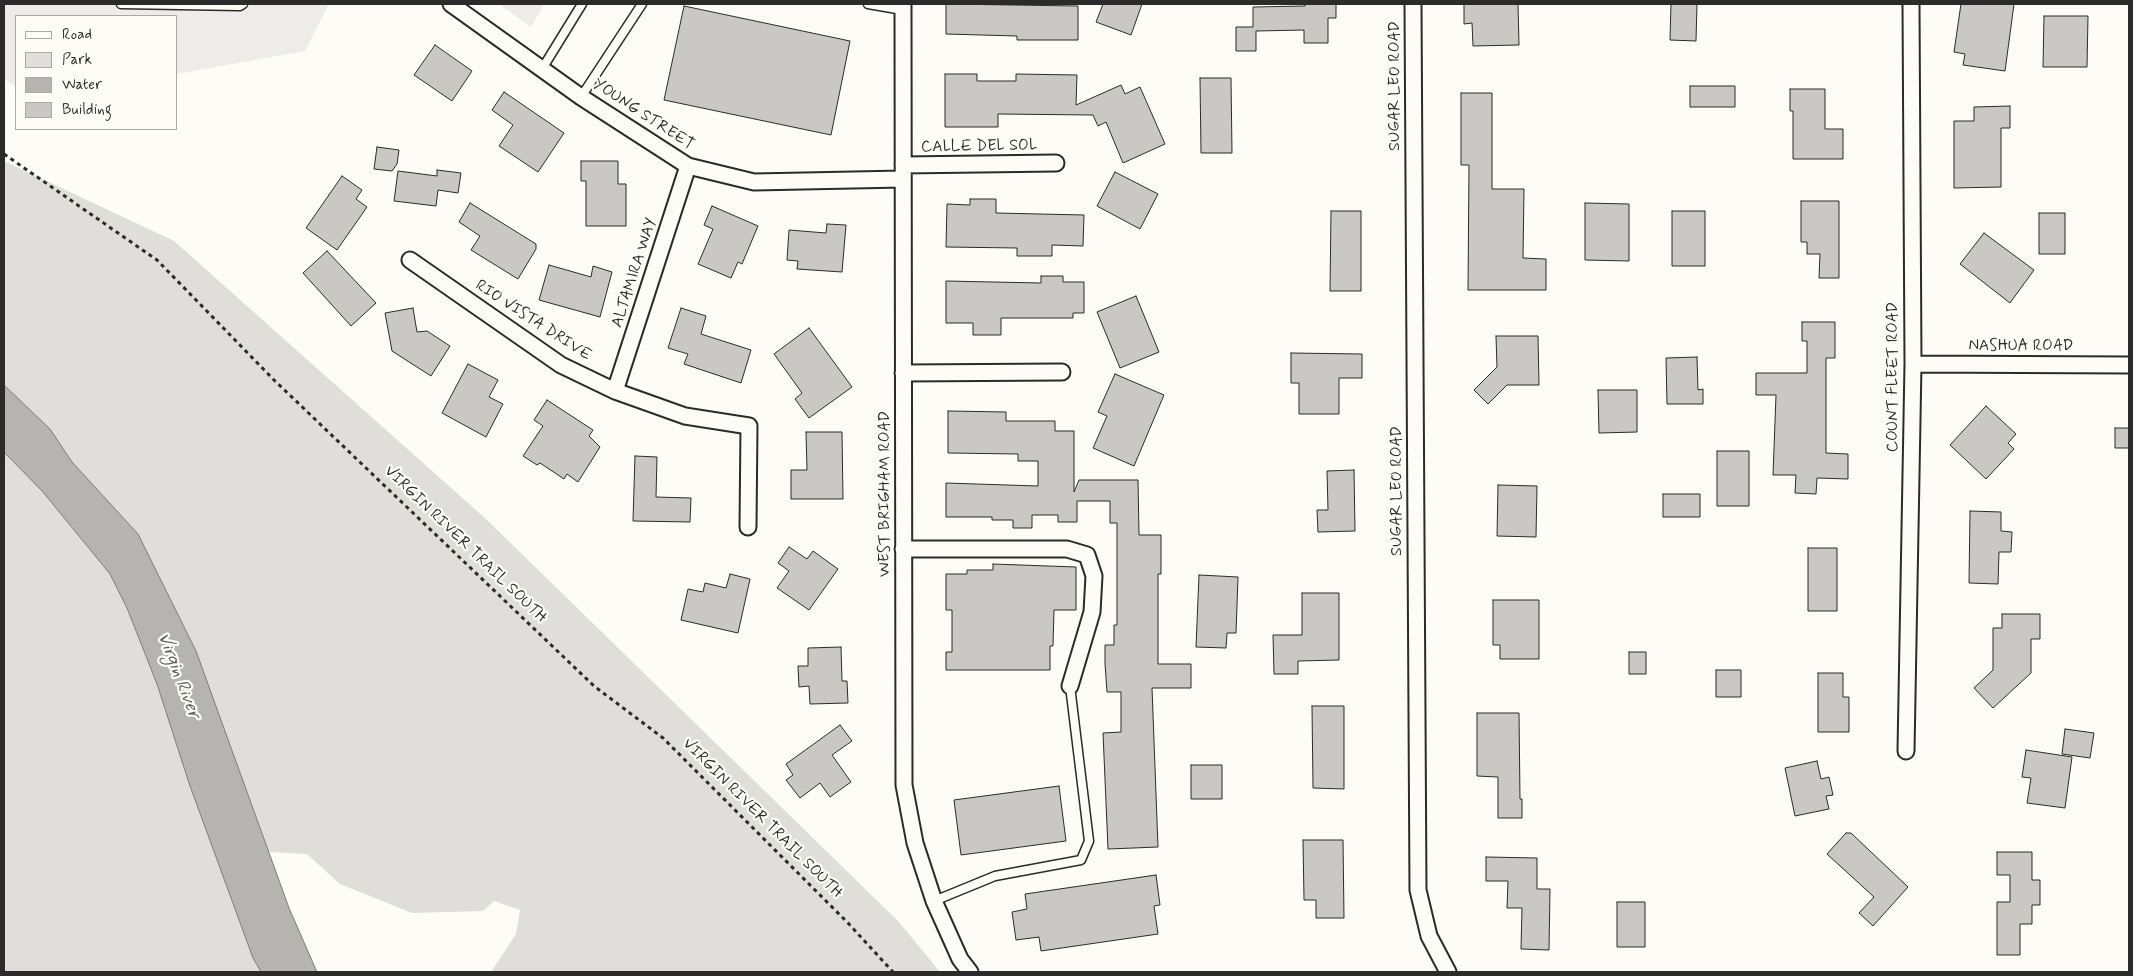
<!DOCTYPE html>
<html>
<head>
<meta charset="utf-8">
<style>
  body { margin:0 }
  #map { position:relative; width:2133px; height:976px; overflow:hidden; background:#fdfcf7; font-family:Mynerve,sans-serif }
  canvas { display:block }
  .frame { position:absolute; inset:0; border:5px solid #2b2b2b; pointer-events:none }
  .legend { position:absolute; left:15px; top:15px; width:162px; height:115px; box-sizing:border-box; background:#fdfcf7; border:1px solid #a9a8a5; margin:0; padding:6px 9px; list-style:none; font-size:15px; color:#2b2b2b }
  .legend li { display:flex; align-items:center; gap:10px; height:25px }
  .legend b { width:25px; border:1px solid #a9a8a5 }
</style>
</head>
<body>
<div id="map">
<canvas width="2133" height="976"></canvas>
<div class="frame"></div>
<ul class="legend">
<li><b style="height:6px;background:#fdfcf7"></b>Road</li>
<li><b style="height:14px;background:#dfdeda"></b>Park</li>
<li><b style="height:14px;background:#b5b4b1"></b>Water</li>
<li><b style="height:14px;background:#c9c8c4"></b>Building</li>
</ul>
</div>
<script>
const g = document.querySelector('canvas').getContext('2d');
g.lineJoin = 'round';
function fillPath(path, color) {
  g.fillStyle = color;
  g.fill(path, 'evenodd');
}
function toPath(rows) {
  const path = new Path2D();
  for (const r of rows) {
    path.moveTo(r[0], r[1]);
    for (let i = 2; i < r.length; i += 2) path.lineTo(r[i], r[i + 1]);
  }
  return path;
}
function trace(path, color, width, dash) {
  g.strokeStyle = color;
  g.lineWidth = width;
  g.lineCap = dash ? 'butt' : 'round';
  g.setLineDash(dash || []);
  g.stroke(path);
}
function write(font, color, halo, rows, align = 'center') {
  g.font = font + ' Mynerve,sans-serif';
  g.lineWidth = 4.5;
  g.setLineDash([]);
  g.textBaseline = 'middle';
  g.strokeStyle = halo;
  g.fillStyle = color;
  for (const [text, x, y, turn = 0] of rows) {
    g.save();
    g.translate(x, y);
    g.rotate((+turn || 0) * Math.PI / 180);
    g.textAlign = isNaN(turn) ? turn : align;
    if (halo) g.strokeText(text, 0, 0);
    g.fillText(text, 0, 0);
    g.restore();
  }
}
const built = toPath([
  [4,4,329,4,305,51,176,74,176,16,16,16,16,87,4,79],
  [499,4,544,4,531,27]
]);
const green = toPath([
  [4,161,174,241,486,519,899,922,940,972,491,972,516,934,520,910,494,901,483,911,412,913,340,884,307,854,269,852,289,908,317,972,4,972]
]);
const water = toPath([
  [4,385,50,429,72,462,138,534,196,651,289,908,317,972,261,972,253,958,190,786,157,684,127,608,110,574,43,492,4,452,4,385]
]);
const building = toPath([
  [946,4,1078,6,1078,40,1017,40,1017,36,946,34,946,4],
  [1103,4,1142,4,1131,35,1096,22,1103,4],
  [1305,4,1336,4,1336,18,1328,18,1328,43,1304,43,1304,30,1256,31,1256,51,1236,51,1236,27,1253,27,1253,7,1305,6,1305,4],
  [1464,4,1518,4,1519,45,1473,46,1472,23,1464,24,1464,4],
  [1671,4,1697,4,1696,41,1670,40,1671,4],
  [1961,4,2014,4,2005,71,1963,65,1965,54,1954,52,1961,4],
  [684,6,850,41,831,135,664,100,684,6],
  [2044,16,2088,16,2087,67,2043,67,2044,16],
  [435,45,472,71,452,101,414,75,435,45],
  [945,74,977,74,977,81,1016,81,1016,74,1077,75,1076,105,1121,85,1125,94,1140,87,1165,144,1123,163,1106,122,1098,126,1093,115,998,114,998,127,945,127,945,74],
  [1200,78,1231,78,1232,153,1201,153,1200,78],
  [1690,86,1735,86,1735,107,1690,107,1690,86],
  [1790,89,1825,89,1825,129,1843,129,1843,159,1793,159,1793,111,1790,111,1790,89],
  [504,92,564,133,538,172,499,146,513,125,492,110,504,92],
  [1461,93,1492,93,1492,189,1524,189,1523,258,1546,259,1546,290,1468,290,1469,165,1461,165,1461,93],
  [2010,106,2010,128,2001,128,2001,187,1954,188,1954,121,1974,121,1974,107,2010,106],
  [377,147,399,150,397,164,392,171,374,169,377,147],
  [581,161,618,161,618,184,626,184,626,226,586,226,586,181,581,181,581,161],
  [437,170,461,173,458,193,438,190,436,206,394,201,398,171,437,176,437,170],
  [1115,172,1158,194,1140,229,1097,206,1115,172],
  [342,176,362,190,356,199,367,207,337,250,306,228,342,176],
  [970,199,996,199,996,213,1084,215,1083,246,1052,245,1052,256,1017,256,1017,248,946,247,947,204,970,205,970,199],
  [1801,201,1839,201,1839,278,1819,278,1820,254,1807,254,1807,242,1801,242,1801,201],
  [470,203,536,244,536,249,518,279,471,250,480,236,459,222,470,203],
  [1585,203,1629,204,1629,261,1585,260,1585,203],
  [712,206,758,226,742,264,738,262,731,278,698,264,713,229,704,225,712,206],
  [1331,211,1361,211,1361,291,1330,291,1331,211],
  [1672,211,1705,211,1705,266,1672,266,1672,211],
  [2039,213,2065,213,2065,254,2039,254,2039,213],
  [827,224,846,225,842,272,797,269,798,261,787,260,789,230,826,233,827,224],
  [1984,233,2034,270,2010,303,1960,264,1984,233],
  [327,251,376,303,351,326,303,273,327,251],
  [549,265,591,277,593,266,612,272,600,317,539,300,549,265],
  [1041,276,1063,276,1063,282,1084,282,1084,313,1073,313,1073,318,1001,318,1001,335,973,335,973,323,946,323,946,281,1041,283,1041,276],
  [1136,296,1159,352,1120,368,1097,312,1136,296],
  [413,308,417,332,427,331,450,346,431,376,392,351,385,313,413,308],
  [681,308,706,316,701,334,751,350,741,383,684,364,688,354,668,348,681,308],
  [1802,322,1835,322,1835,358,1826,358,1826,453,1848,454,1848,479,1817,478,1816,494,1795,493,1796,475,1773,475,1776,395,1756,395,1756,373,1807,373,1807,341,1802,341,1802,322],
  [809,328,852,387,809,418,795,399,802,393,774,354,809,328],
  [1496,336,1538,336,1539,385,1507,385,1488,404,1474,390,1497,367,1496,336],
  [1291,353,1362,354,1362,378,1339,378,1339,414,1299,414,1299,383,1291,383,1291,353],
  [1697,357,1698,390,1703,389,1703,404,1667,404,1666,358,1697,357],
  [468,364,498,380,489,397,503,404,486,437,442,413,468,364],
  [1115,374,1164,395,1134,466,1093,448,1107,416,1098,412,1115,374],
  [1598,390,1637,390,1637,432,1599,433,1598,390],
  [547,400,593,430,589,436,600,447,578,482,567,474,564,479,540,463,537,465,523,456,543,426,534,420,547,400],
  [1986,406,2016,434,2008,443,2014,449,1986,479,1950,445,1986,406],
  [948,411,1006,412,1006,421,1055,421,1055,431,1074,431,1074,492,1079,480,1138,480,1139,535,1161,535,1161,574,1158,574,1158,664,1191,664,1191,688,1152,688,1158,847,1108,849,1103,733,1121,732,1121,692,1107,692,1105,664,1105,645,1114,645,1114,625,1117,625,1117,523,1110,523,1110,501,1077,501,1077,522,1058,522,1058,515,1032,515,1032,528,1013,528,1013,520,992,520,992,517,946,517,946,483,1038,486,1038,461,1018,461,1018,454,948,453,948,411],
  [2115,428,2129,428,2129,448,2115,448,2115,428],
  [806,432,842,432,843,499,791,499,791,470,807,470,806,432],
  [1717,451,1749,451,1749,506,1717,506,1717,451],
  [635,456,657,457,656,497,691,498,690,522,633,521,635,456],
  [1354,470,1355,531,1318,532,1317,510,1328,510,1327,471,1354,470],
  [1498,485,1537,486,1536,537,1497,536,1498,485],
  [1663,494,1700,494,1700,517,1663,517,1663,494],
  [1970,511,2001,512,2001,531,2012,532,2011,552,1999,552,1998,584,1969,583,1970,511],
  [789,547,807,559,813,551,838,569,809,610,777,588,789,571,778,563,789,547],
  [1808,548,1837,548,1837,611,1808,611,1808,548],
  [993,564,1076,567,1076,610,1054,610,1053,646,1050,646,1050,670,946,670,946,652,952,652,952,610,946,610,946,574,967,574,967,570,993,570,993,564],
  [730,574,750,579,738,633,681,620,688,589,703,592,705,583,726,588,730,574],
  [1199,575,1238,577,1236,633,1227,633,1226,648,1196,647,1199,575],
  [1302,593,1339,593,1339,660,1298,661,1298,674,1274,674,1273,635,1302,635,1302,593],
  [1493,600,1539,600,1539,659,1500,659,1500,645,1493,645,1493,600],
  [2002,614,2040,614,2040,639,2031,639,2031,673,1993,708,1974,688,1993,670,1993,628,2002,628,2002,614],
  [841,647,842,681,847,681,848,703,810,704,809,686,799,687,798,666,808,666,808,648,841,647],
  [1629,652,1646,652,1646,674,1629,674,1629,652],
  [1716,670,1741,670,1741,697,1716,697,1716,670],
  [1818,673,1843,673,1843,697,1849,697,1849,732,1818,732,1818,673],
  [1312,706,1344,706,1344,789,1313,788,1312,706],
  [1477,713,1519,713,1520,799,1522,799,1522,818,1498,818,1498,777,1477,776,1477,713],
  [840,725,852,741,832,755,851,782,830,797,820,783,800,798,786,780,793,775,786,764,840,725],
  [2065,729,2094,733,2090,758,2062,754,2065,729],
  [2026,750,2072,757,2065,808,2027,803,2031,778,2022,777,2026,750],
  [1817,761,1821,779,1829,777,1833,795,1826,796,1829,809,1795,816,1785,768,1817,761],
  [1191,765,1222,765,1222,799,1191,799,1191,765],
  [1059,786,1066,841,961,855,954,800,1059,786],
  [1846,833,1851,833,1908,887,1873,926,1859,913,1874,897,1827,854,1846,833],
  [1303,840,1343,840,1344,918,1316,918,1316,900,1304,900,1303,840],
  [1997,852,2032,852,2032,880,2040,880,2040,905,2032,905,2032,924,2020,924,2020,955,1997,955,1997,902,2010,902,2010,875,1997,875,1997,852],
  [1486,857,1537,858,1537,889,1550,889,1549,950,1521,949,1522,908,1507,908,1508,881,1486,881,1486,857],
  [1156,875,1160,905,1154,906,1158,934,1041,951,1039,937,1016,940,1012,912,1027,909,1025,894,1156,875],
  [1617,902,1645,902,1645,947,1617,947,1617,902]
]);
const path = toPath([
  [4,154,157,260,274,380,594,686,663,738,848,923,893,972]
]);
const lane = toPath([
  [121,4,240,6,243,4],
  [868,4,903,10],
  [542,69,582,4],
  [581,97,642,4],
  [934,901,995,876,1081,860,1089,841,1070,686]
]);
const street = toPath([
  [451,4,581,97,688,166,754,182,903,179],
  [903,4,904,785,915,843,934,901,960,959,970,972],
  [1413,4,1418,890,1429,936,1448,972],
  [903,165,1056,163],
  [410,260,561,365,615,391,685,416,749,426,748,527],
  [1913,364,2129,365],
  [903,373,1062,372],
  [615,391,688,166],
  [903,549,1067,549,1087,555,1094,576,1092,612,1070,686],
  [1906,751,1913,364,1911,4]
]);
const streetNames = [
  ["SUGAR LEO ROAD",1396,86,-90],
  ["YOUNG STREET",643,115,33],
  ["CALLE DEL SOL",979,147,-1],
  ["ALTAMIRA WAY",635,273,-72],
  ["RIO VISTA DRIVE",533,321,33],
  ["NASHUA ROAD",2021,347],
  ["COUNT FLEET ROAD",1894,377,-90],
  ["SUGAR LEO ROAD",1398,491,-90],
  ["WEST BRIGHAM ROAD",886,494,-90],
  ["VIRGIN RIVER TRAIL SOUTH",465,545,44],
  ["VIRGIN RIVER TRAIL SOUTH",762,819,45]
];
const waterNames = [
  ["Virgin River",178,676,69]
];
fillPath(built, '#edece8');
fillPath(green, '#dfdeda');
fillPath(water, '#b5b4b1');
trace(water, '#7e7d7b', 1);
fillPath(building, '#c9c8c4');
trace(building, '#2b2b2b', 1);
trace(lane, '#2b2b2b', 11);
trace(street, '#2b2b2b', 19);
trace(path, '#2b2b2b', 3, [4, 4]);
trace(lane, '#fdfcf7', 8);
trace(street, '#fdfcf7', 15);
write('16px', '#2b2b2b', '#fdfcf7', streetNames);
write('italic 18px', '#5b5b5a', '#fdfcf7', waterNames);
</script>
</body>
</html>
